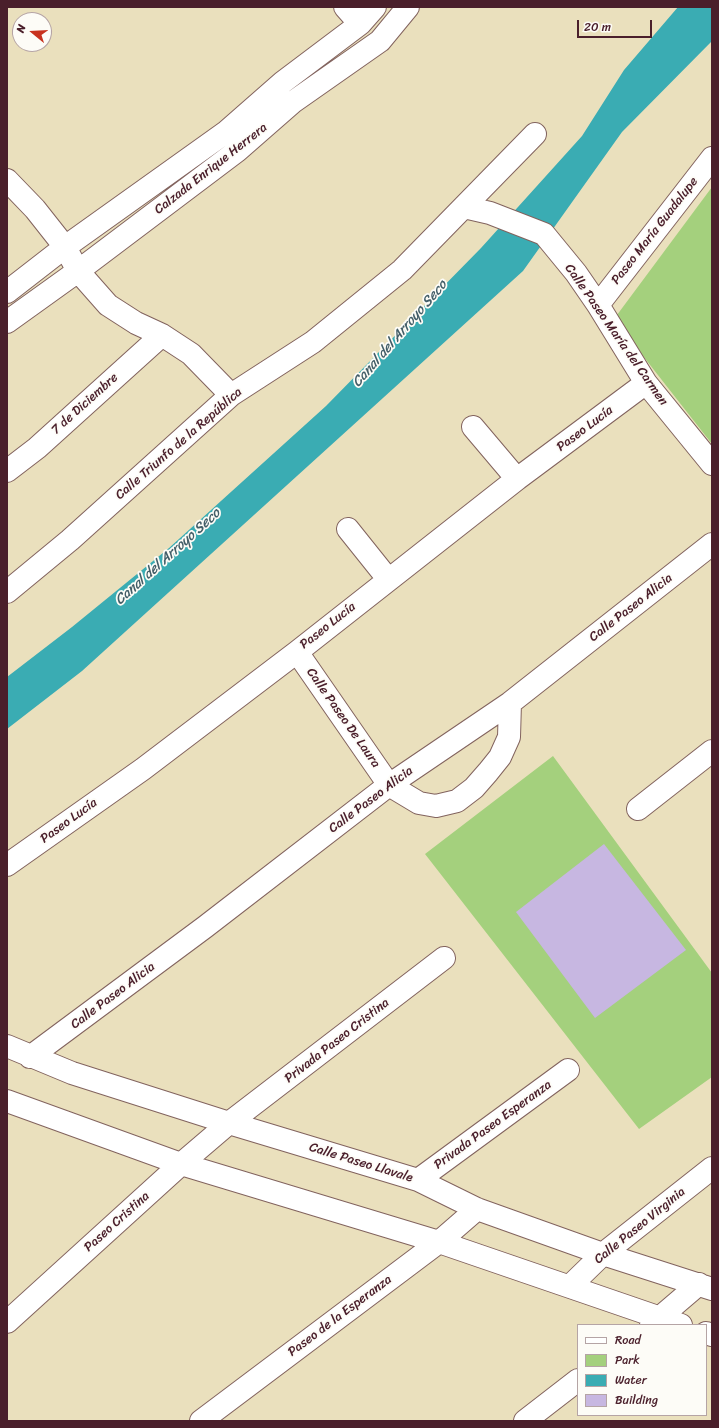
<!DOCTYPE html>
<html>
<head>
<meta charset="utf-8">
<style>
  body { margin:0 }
  #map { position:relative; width:719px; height:1428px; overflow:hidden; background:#eae0bd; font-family:Sriracha,sans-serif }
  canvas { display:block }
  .frame { position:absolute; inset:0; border:8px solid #4a1f2b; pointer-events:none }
  .legend { position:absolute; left:577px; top:1324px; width:130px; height:92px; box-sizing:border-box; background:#fdfcf7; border:1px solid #b5a4a5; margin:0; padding:5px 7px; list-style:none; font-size:12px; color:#4a1f2b }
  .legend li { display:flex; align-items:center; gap:8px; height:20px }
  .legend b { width:20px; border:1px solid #b5a4a5 }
  .north { position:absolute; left:12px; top:12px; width:40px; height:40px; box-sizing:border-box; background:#fdfcf7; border:1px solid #b5a4a5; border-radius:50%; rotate:288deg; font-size:11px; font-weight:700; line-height:16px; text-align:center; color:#4a1f2b }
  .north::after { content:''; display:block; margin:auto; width:14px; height:18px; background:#c8321e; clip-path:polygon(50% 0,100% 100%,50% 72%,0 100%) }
  .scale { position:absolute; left:577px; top:20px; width:75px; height:18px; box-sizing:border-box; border:2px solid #4a1f2b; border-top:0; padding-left:5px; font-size:12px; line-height:14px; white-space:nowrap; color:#4a1f2b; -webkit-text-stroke:3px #fdfcf7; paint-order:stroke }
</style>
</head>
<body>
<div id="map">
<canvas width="719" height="1428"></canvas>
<div class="frame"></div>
<ul class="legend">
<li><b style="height:5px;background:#fff"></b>Road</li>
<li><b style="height:11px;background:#a4d07d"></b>Park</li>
<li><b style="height:11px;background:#3aacb3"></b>Water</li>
<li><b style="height:11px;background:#c7b7e1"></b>Building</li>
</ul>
<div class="north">N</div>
<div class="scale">20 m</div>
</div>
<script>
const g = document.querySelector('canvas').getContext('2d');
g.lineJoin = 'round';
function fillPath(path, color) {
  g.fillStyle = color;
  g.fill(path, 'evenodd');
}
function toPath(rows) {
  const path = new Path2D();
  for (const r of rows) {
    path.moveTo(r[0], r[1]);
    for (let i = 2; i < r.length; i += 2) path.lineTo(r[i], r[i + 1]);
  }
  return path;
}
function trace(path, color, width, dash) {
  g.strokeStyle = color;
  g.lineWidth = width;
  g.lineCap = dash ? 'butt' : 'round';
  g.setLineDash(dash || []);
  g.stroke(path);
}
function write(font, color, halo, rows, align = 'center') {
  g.font = font + ' Sriracha,sans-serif';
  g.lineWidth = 3.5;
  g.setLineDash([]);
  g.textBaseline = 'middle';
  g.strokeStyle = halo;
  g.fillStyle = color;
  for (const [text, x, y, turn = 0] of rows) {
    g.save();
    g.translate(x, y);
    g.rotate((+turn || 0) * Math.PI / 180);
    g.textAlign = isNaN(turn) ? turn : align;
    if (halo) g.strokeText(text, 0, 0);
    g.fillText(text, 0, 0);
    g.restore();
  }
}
const green = toPath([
  [712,187,712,444,614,319],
  [553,756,712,973,712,1077,639,1129,425,854]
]);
const water = toPath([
  [678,7,712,7,712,41,622,132,523,271,82,671,7,729,7,677,72,627,169,548,326,406,481,248,582,136,624,70]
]);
const building = toPath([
  [604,844,686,950,595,1018,516,912]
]);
const minor = toPath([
  [345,7,360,24],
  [7,180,35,209,65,247,78,271,108,305,136,323,162,335,191,354,231,395],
  [464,207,490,213,544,234,576,273,598,305,646,383,712,464],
  [7,292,65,247,226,132,283,82,360,24,375,7],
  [598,305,712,158],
  [7,322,78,271,237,151,293,102,380,41,408,7],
  [473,427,517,479],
  [7,471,37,448,162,335],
  [348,529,388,579],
  [7,592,70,540,231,395,313,342,402,270,535,134],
  [297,652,389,785,419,803,436,806,457,801,474,788,488,772,500,757,509,737,510,703],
  [638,809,712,751],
  [7,865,143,769,297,652,517,479,646,383],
  [7,1046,72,1073,229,1123,418,1180,477,1209,603,1254,712,1289],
  [30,1057,205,927,389,785,510,703,712,544],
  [7,1101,181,1164,439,1242,681,1325],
  [418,1180,568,1070],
  [570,1286,603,1254,712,1168],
  [7,1322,181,1164,229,1123,444,958],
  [651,1325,699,1284],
  [706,1333,712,1335],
  [201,1421,439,1242,477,1209],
  [525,1421,578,1380]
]);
const streetNames = [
  ["Calzada Enrique Herrera",211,169,-38],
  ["Paseo María Guadalupe",655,231,-52],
  ["Calle Paseo María del Carmen",616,335,55],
  ["7 de Diciembre",85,404,-42],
  ["Paseo Lucía",585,429,-37],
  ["Calle Triunfo de la República",179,444,-41],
  ["Calle Paseo Alicia",631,608,-38],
  ["Paseo Lucía",328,626,-38],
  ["Calle Paseo De Laura",343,718,55],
  ["Calle Paseo Alicia",371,800,-37],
  ["Paseo Lucía",69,821,-36],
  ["Calle Paseo Alicia",113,996,-37],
  ["Privada Paseo Cristina",337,1041,-38],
  ["Privada Paseo Esperanza",493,1125,-36],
  ["Calle Paseo Llavale",361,1163,17],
  ["Paseo Cristina",117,1222,-42],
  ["Calle Paseo Virginia",640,1226,-39],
  ["Paseo de la Esperanza",340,1316,-37]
];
const waterNames = [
  ["Canal del Arroyo Seco",400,334,-49],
  ["Canal del Arroyo Seco",168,557,-42]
];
fillPath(green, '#a4d07d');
fillPath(water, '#3aacb3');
fillPath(building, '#c7b7e1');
trace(minor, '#82635e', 24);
trace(minor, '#fff', 22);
write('13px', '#4a1f2b', '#fdfcf7', streetNames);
write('italic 14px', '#435e68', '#fdfcf7', waterNames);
</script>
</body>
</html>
